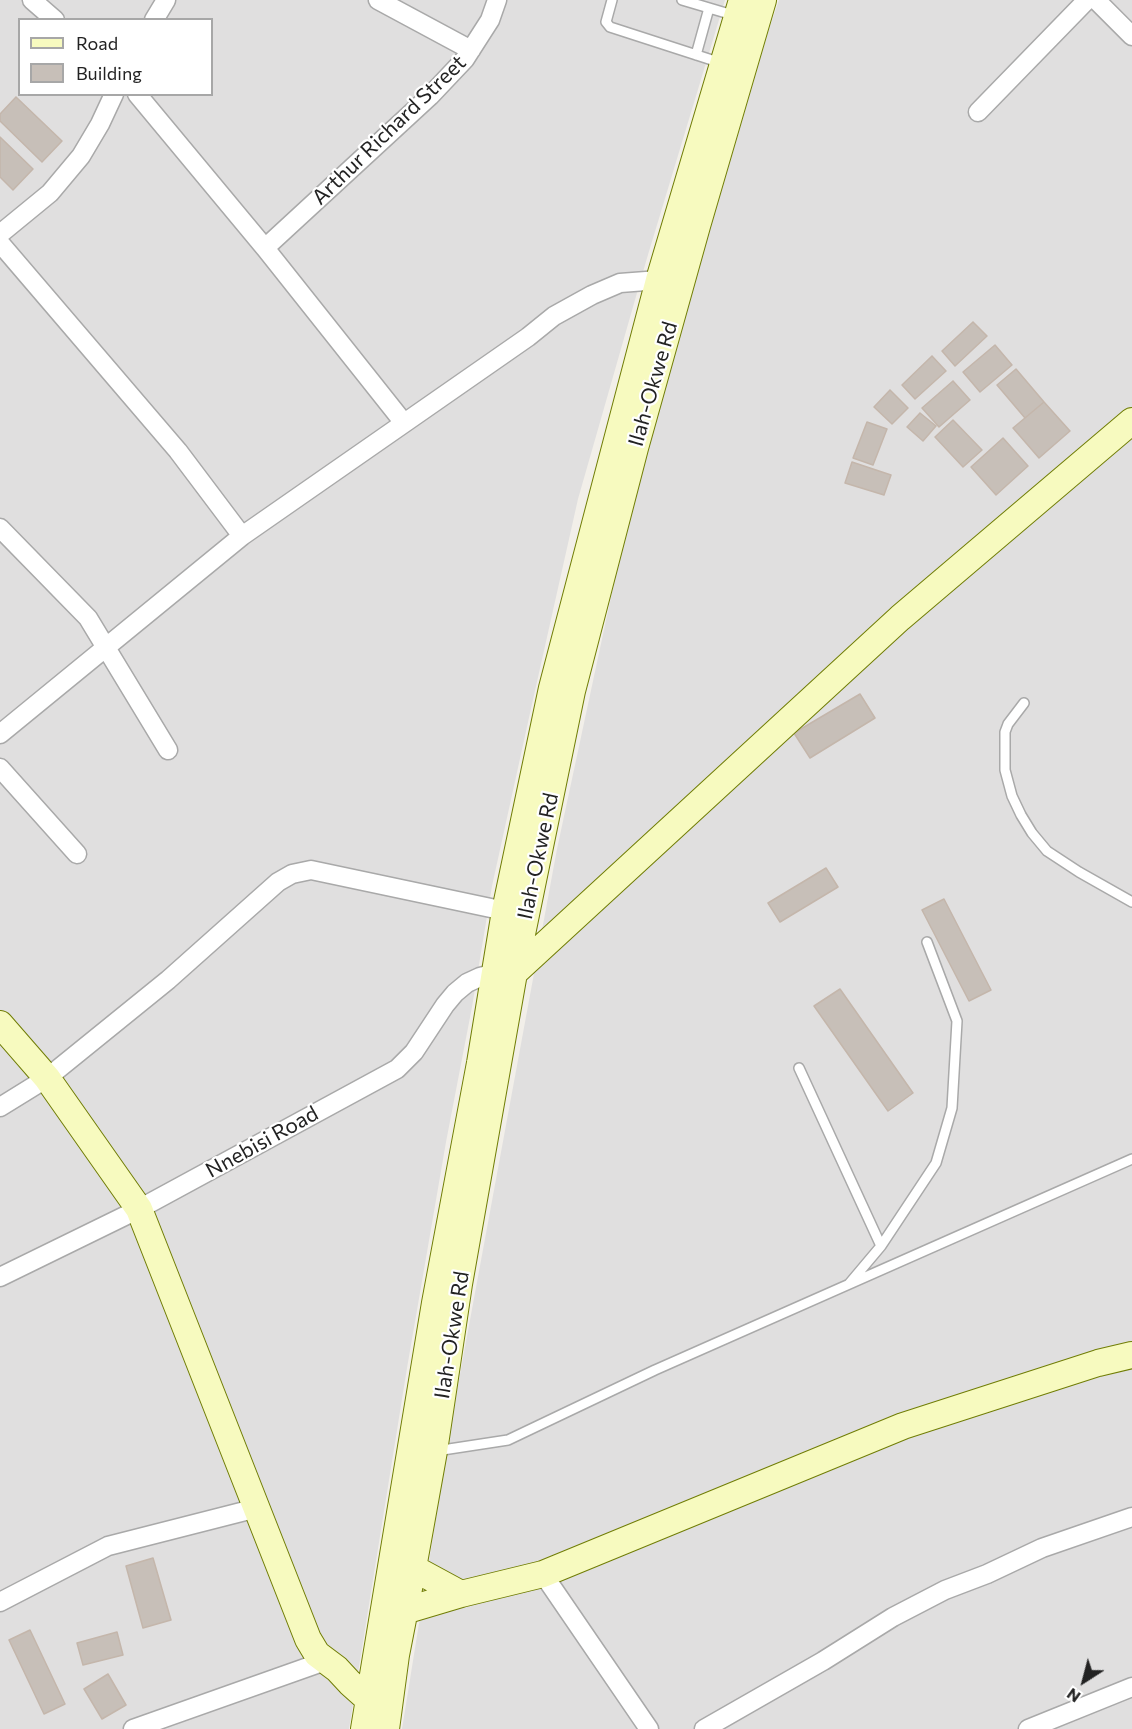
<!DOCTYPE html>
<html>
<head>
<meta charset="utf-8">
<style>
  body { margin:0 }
  #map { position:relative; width:1132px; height:1729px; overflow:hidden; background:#f2efe9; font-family:Commissioner,sans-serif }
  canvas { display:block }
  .legend { position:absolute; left:18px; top:18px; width:195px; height:78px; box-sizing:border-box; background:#fff; border:2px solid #a7a7a7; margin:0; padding:8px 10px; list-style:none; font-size:18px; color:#222 }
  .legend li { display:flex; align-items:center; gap:12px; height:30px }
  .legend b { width:30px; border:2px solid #a7a7a7 }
  .north { position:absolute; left:1054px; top:1651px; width:60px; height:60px; -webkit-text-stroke:4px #fff; paint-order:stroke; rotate:216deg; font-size:16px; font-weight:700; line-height:24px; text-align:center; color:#222 }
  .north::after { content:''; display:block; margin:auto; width:21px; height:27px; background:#222; clip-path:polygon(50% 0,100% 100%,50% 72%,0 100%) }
</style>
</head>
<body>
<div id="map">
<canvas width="1132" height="1729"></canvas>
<ul class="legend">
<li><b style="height:8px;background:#f7fabf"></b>Road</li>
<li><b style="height:16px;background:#c7bfb8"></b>Building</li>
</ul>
<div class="north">N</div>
</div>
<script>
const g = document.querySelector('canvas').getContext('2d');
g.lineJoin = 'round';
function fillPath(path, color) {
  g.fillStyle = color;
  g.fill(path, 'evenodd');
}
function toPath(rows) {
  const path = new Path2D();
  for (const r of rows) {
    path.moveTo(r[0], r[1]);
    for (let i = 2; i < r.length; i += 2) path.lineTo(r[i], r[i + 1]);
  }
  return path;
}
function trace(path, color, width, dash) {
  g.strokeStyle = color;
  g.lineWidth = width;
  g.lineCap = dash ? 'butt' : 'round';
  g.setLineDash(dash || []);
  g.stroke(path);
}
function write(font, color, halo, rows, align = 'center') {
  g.font = font + ' Commissioner,sans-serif';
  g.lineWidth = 4.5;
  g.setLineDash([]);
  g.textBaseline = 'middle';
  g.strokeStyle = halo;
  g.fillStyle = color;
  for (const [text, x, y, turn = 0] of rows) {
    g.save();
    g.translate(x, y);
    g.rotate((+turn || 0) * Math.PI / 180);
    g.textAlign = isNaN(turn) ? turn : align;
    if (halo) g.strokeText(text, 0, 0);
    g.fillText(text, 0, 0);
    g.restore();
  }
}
const residential = toPath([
  [0,0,725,0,647,258,578,499,532,704,492,886,472,1007,446,1142,407,1368,349,1729,0,1729],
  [20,20,212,20,212,94,20,94],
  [779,0,1132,0,1132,1729,402,1729,453,1412,557,849,635,485,769,29]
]);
const building = toPath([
  [16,97,62,141,42,162,0,121,0,114,16,97],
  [0,137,33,169,13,190,0,177,0,137],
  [973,322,987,336,955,366,942,351,973,322],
  [995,345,1012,365,980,392,963,372,995,345],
  [932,356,946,371,915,399,902,385,932,356],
  [1016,369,1044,402,1025,418,997,385,1016,369],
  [953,381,970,400,939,427,922,408,953,381],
  [890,390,908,408,892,424,874,407,890,390],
  [1044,402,1070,431,1039,458,1013,428,1044,402],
  [920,413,936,426,923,441,907,427,920,413],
  [953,420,982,450,963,467,935,437,953,420],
  [867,422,887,429,873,465,853,458,867,422],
  [1003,438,1028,466,996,495,971,467,1003,438],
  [852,462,891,475,884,495,845,483,852,462],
  [860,694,875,718,810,758,794,733,860,694],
  [826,868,838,887,780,922,768,903,826,868],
  [944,899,991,990,969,1001,922,910,944,899],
  [840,989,913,1093,888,1111,814,1006,840,989],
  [153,1558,171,1620,143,1628,126,1566,153,1558],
  [30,1630,65,1704,44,1714,9,1640,30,1630],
  [117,1632,123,1655,83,1665,77,1643,117,1632],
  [108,1674,126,1705,102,1719,84,1689,108,1674]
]);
const lane = toPath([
  [612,0,606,22,610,27,712,60,718,68],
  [682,0,726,13,735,10],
  [696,55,709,8],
  [1024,703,1008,724,1005,732,1005,770,1012,796,1021,815,1032,833,1047,851,1079,872,1132,902],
  [799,1068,881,1246],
  [849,1284,881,1246,936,1163,952,1108,957,1021,927,942],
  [436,1451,508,1440,655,1370,1132,1159]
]);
const street = toPath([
  [32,0,55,20],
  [378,0,471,50],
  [1096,0,1132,36],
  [154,20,166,0],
  [137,94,265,248,404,423],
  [978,112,1087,0],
  [0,234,50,193,81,156,100,124,114,94],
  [0,243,178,451,242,536],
  [265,248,430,96,465,59,490,20,497,0],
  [0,528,88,618,168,750],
  [0,734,242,536,528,337,554,316,592,295,620,283,659,280],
  [0,768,77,854],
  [0,1107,47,1078,168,980,278,882,292,874,311,870,505,911],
  [0,1277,139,1209,397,1069,414,1052,445,1005,455,993,467,983,480,977,496,973],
  [543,1574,649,1729],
  [0,1602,108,1546,257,1508],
  [133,1729,325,1661],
  [704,1729,823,1661,893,1617,945,1590,987,1574,1042,1548,1132,1517],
  [1028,1729,1132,1687]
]);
const secondary = toPath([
  [514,973,900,618,1132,421],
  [0,1024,47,1078,139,1209,308,1639,317,1654,337,1669,350,1683,369,1700,384,1702],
  [413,1568,461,1594],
  [404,1611,461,1594,543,1574,903,1426,1098,1363,1132,1355],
  [364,1729,435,1303,480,1063,505,911,552,688,659,280,742,0],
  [386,1729,396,1655,413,1568,434,1451,459,1284,514,973,572,691,635,448,697,226,763,0]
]);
const streetNames = [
  ["Arthur Richard Street",389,130,-44],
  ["Ilah-Okwe Rd",653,384,-74],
  ["Ilah-Okwe Rd",538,856,-78],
  ["Nnebisi Road",262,1142,-29],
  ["Ilah-Okwe Rd",452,1335,-81]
];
fillPath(residential, '#e0dfdf');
fillPath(building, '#c7bfb8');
trace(building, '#c4b6ab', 1.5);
trace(lane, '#a9a9a9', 12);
trace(street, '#a9a9a9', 21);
trace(secondary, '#707d05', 28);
trace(lane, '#fff', 9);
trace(street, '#fff', 18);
trace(secondary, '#f7fabf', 26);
write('21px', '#222', '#fff', streetNames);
</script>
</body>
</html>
